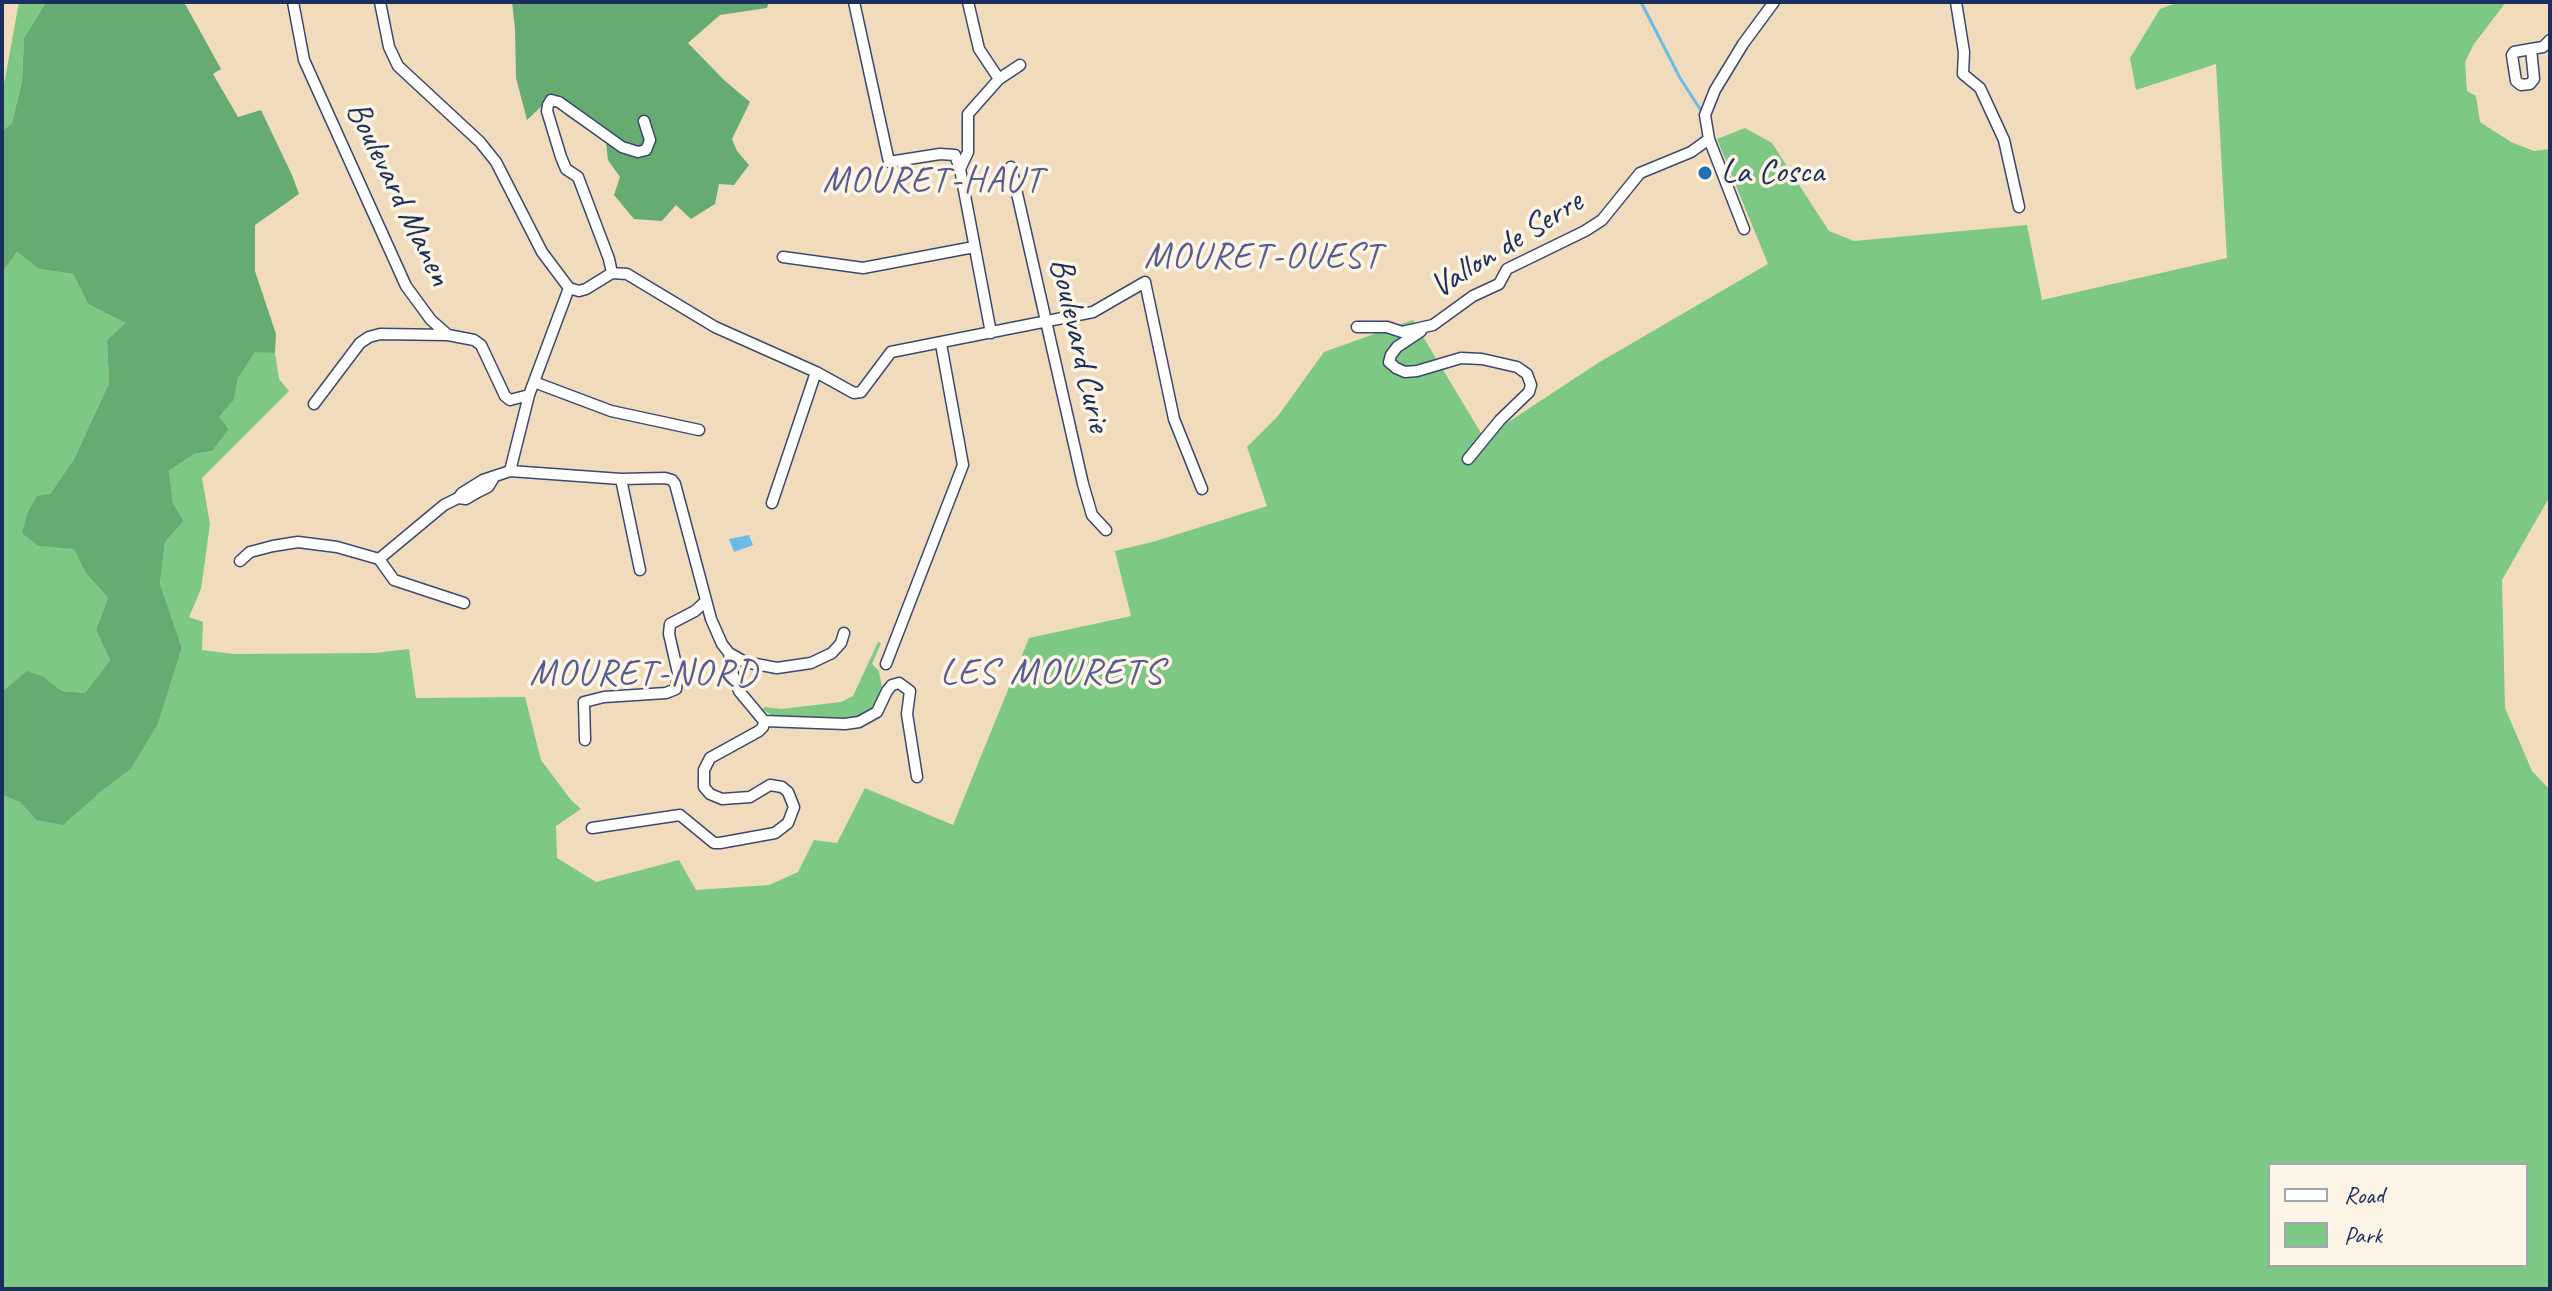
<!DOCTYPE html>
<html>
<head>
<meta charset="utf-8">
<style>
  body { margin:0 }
  #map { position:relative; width:2552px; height:1291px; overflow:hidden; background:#f0dcbc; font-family:Caveat,sans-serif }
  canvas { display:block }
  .frame { position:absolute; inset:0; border:4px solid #1b2f5e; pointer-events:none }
  .legend { position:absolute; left:2268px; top:1163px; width:260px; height:104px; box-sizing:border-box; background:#fcf5e5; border:2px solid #a2a6af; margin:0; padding:10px 14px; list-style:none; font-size:24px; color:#1b2f5e }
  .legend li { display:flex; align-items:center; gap:16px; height:40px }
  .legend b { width:40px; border:2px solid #a2a6af }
</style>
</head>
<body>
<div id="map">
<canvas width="2552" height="1291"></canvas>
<div class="frame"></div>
<ul class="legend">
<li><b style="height:10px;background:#fff"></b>Road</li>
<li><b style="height:22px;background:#7ec885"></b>Park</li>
</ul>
</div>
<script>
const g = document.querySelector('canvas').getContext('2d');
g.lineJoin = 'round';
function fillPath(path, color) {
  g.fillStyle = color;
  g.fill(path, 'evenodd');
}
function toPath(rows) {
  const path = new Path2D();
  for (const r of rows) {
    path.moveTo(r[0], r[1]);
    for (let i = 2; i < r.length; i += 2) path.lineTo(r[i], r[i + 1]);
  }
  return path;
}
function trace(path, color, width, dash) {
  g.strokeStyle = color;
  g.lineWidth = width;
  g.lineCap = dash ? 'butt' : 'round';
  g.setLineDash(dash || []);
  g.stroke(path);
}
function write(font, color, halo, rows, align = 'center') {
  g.font = font + ' Caveat,sans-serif';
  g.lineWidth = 7;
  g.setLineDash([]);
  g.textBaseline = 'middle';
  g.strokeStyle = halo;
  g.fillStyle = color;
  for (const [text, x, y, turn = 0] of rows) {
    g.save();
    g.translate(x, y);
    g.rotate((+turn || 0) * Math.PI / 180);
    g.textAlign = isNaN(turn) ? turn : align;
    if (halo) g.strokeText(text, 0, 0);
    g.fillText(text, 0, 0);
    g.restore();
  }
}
const green = toPath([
  [19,2,46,2,24,38,22,79,12,123,2,131,2,95],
  [2179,2,2506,2,2474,44,2465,62,2467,91,2476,96,2480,122,2511,142,2534,151,2550,149,2550,496,2502,580,2505,708,2532,771,2550,790,2550,1289,2,1289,2,795,20,802,36,820,98,794,131,769,158,724,182,648,160,584,165,542,184,521,173,503,169,471,194,454,212,451,229,428,218,418,234,400,238,378,255,351,275,353,279,379,289,391,202,478,210,524,201,589,189,617,203,622,202,650,234,654,374,653,409,649,416,698,525,697,541,760,571,800,581,809,556,826,557,858,596,882,679,860,696,890,769,885,798,872,814,840,837,843,865,788,953,825,1029,638,1131,616,1115,551,1156,541,1267,506,1247,447,1278,416,1324,352,1413,320,1484,438,1598,363,1768,264,1717,139,1745,128,1772,143,1829,231,1854,241,2027,225,2042,300,2227,258,2216,64,2136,90,2130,58,2160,9],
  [2270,1165,2526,1165,2526,1265,2270,1265],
  [17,252,39,269,73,274,88,304,127,323,107,340,109,383,74,459,50,494,38,546,74,548,85,572,108,598,96,630,110,660,85,693,62,691,44,677,2,692,2,273],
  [878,642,881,643,872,664,879,671,883,693,876,706,869,712,849,721,775,717,763,710,764,707,781,709,841,702,853,696]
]);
const forest = toPath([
  [46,2,184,2,221,69,213,74,238,117,261,110,292,175,299,194,255,225,255,271,276,334,275,353,255,352,238,378,234,400,219,417,229,429,212,451,194,454,169,471,173,503,184,521,165,542,160,584,182,648,158,724,131,769,98,794,63,825,36,820,20,802,2,795,2,692,27,671,44,677,62,691,85,693,110,660,96,630,108,598,85,572,74,549,38,546,22,533,27,514,37,496,50,494,74,459,109,383,107,340,126,323,88,304,73,274,39,269,17,252,2,273,2,131,12,123,22,80,24,38],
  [512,2,769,2,767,8,720,15,688,43,724,80,750,102,732,139,737,151,749,165,734,185,719,184,715,204,691,219,676,205,662,221,634,219,614,195,620,177,608,160,606,143,567,116,550,98,527,120,516,78,515,29]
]);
const water = toPath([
  [749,535,753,545,734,552,729,539]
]);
const stream = toPath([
  [1641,2,1680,78,1700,109]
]);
const minor = toPath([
  [293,2,304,60,406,286,431,320,448,335,474,340,481,345,505,396,510,400,529,395],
  [380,2,389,47,398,66,480,142,496,162,542,252,569,288],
  [854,2,889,162,940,154,955,155,960,169,991,333],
  [1956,2,1964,52,1963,74,1980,88,2004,140,2019,207],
  [2531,49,2534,79,2530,84,2521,85,2516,81,2512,55,2514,52,2531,49,2543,47,2550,40],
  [999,79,1020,65],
  [1011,167,1083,484,1092,515,1106,530],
  [960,169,968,152,968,114,999,79,979,49,968,2],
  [1744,229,1709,139,1705,115,1715,90,1743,44,1774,2],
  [783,257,863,268,974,247],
  [612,273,609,259,578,177,566,169,561,157,547,111,548,105,551,100,559,102,622,147,638,152,646,150,650,140,644,121],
  [569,288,579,291,586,289,612,273,627,274,715,327,816,372,854,393,861,392,891,352,1093,312,1145,282,1174,419,1202,489],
  [1357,327,1387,327,1402,332,1433,325,1473,296,1499,284,1507,269,1585,231,1602,220,1640,173,1691,152,1709,139],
  [1421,331,1397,347,1391,355,1389,362,1396,368,1405,372,1417,371,1461,358,1482,359,1517,367,1527,374,1531,385,1529,392,1500,420,1468,459],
  [534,382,611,411,699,430],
  [314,404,360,343,369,337,380,334,448,335],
  [510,471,621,479,665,478,672,480,675,484,711,619,722,644,729,653,745,662,777,668,811,663,832,653,841,643,844,633],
  [510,471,529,395,569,288],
  [621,479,640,570],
  [458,498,466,499,478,492,488,487,493,479],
  [772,503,816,372],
  [379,559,444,505,458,498,462,493,483,480,510,471],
  [240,561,250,552,273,546,298,542,337,547,379,559,394,580,464,603],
  [886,664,963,465,941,344],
  [764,721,845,724,859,722,877,712,887,691,892,685,899,683,910,691,907,714,917,777],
  [585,740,584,702,604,697,666,693,676,689,678,673,669,634,670,624,695,611,706,601],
  [592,828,680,815,714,843,720,843,775,833,788,823,794,807,788,792,782,787,770,785,750,797,722,799,710,794,704,787,704,770,710,758,759,731,763,727,764,721,739,691,733,675,729,653]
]);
const markers = [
  [1705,173,8,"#1f6fb2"]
];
const poiNames = [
  ["La Cosca",1721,173]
];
const streetNames = [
  ["Boulevard Manen",398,194,64],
  ["Vallon de Serre",1507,245,-32],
  ["Boulevard Curie",1079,345,77]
];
const neighbourhoodNames = [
  ["MOURET-HAUT",933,182],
  ["MOURET-OUEST",1263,258],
  ["MOURET-NORD",644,675]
];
const quarterNames = [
  ["LES MOURETS",1052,673]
];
fillPath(green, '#7ec885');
fillPath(forest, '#66ac72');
fillPath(water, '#6abbe5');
trace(stream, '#6abbe5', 3);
trace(minor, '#3b496c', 13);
trace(minor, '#fff', 10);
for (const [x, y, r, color] of markers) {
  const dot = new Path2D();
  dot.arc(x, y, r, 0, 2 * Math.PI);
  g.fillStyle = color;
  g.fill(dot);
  trace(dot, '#fcf5e5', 3);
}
write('34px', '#1b2f5e', '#fcf5e5', poiNames, 'left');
write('34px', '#1b2f5e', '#fcf5e5', streetNames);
g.letterSpacing = '2px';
write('36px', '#575b92', '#fcf5e5', neighbourhoodNames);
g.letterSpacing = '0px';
g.letterSpacing = '2px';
write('38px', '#575b92', '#fcf5e5', quarterNames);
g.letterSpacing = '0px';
</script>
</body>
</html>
